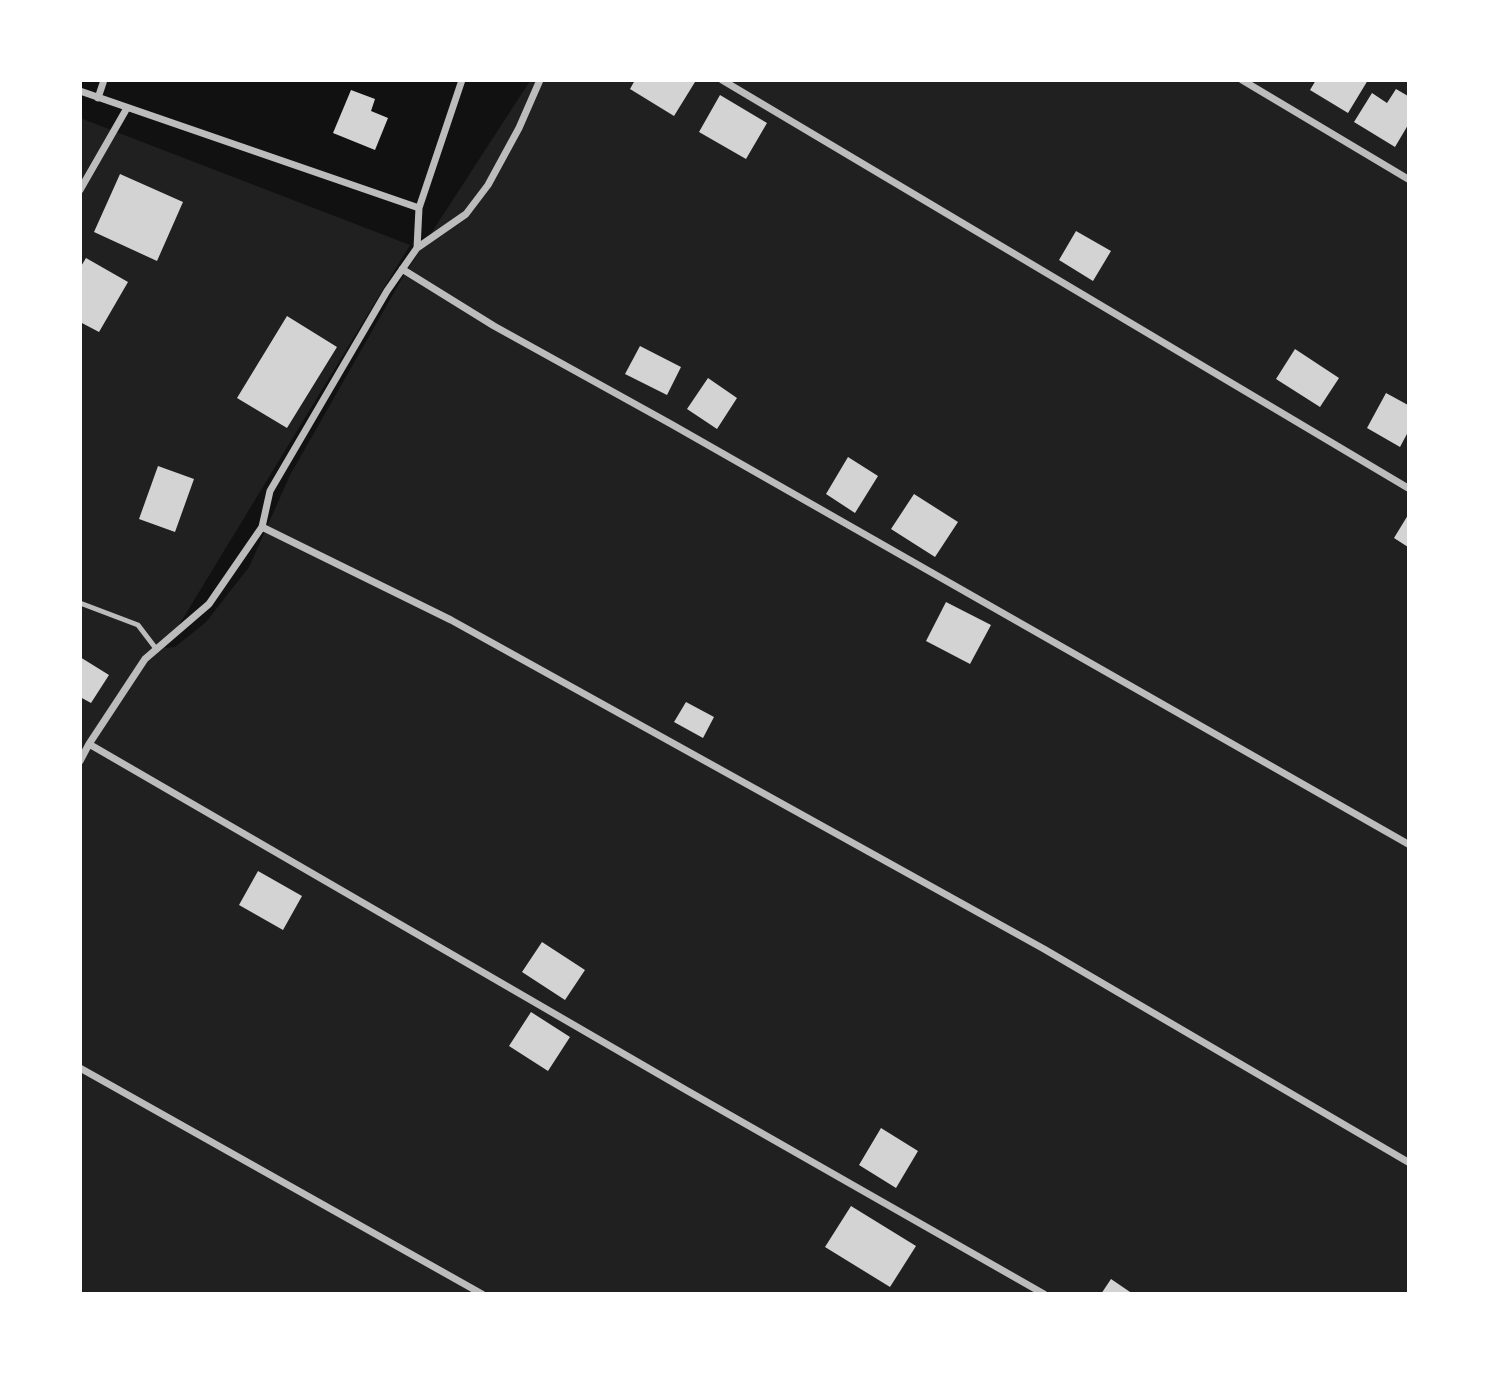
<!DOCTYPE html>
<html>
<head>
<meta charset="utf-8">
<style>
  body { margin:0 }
  #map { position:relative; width:1489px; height:1374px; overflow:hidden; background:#111; font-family:"IBM Plex Serif",serif }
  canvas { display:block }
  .frame { position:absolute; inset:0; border:82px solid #fff; pointer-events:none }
</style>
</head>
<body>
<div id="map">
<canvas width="1489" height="1374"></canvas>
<div class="frame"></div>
</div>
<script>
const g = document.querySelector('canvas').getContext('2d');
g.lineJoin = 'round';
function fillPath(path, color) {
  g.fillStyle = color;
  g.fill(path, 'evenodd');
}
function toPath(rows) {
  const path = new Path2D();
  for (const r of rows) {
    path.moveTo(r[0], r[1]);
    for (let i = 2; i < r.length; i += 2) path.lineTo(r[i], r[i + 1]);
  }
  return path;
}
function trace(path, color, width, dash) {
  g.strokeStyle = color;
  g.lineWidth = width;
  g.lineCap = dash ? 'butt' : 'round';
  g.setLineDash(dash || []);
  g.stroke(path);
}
const green = toPath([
  [530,81,1408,81,1408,1293,81,1293,80,118,410,245,165,648,175,647,206,622,249,567,290,475,404,275]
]);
const building = toPath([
  [635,80,693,80,695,82,674,116,630,89],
  [1316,80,1368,80,1348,113,1310,90],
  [1396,89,1408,96,1408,125,1395,147,1354,122,1372,93,1387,103],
  [351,90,375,99,371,111,388,118,375,150,333,133],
  [720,95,767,123,746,159,699,132],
  [120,174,183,202,157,261,94,232],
  [1076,231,1111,251,1093,281,1059,260],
  [86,258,128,282,99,332,80,322,80,268],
  [287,316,337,347,287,428,237,398],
  [640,346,681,367,667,395,625,374],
  [1295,349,1339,378,1320,407,1276,379],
  [708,378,737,398,717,429,687,409],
  [1386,393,1408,405,1408,432,1400,447,1367,428],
  [848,457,878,476,855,513,826,494],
  [158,466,194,479,175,532,139,519],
  [914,494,958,522,935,557,891,529],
  [1408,515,1408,547,1394,538],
  [946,602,991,625,970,664,926,641],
  [80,657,109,675,91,703,80,697],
  [686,702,714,717,703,738,674,722],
  [258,871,302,896,283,930,239,905],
  [542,942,585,970,565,1000,522,972],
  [531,1012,570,1037,548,1071,509,1046],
  [881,1128,918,1151,896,1188,859,1165],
  [851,1206,916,1246,890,1287,825,1247],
  [1111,1279,1133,1294,1101,1294]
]);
const service = toPath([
  [80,603,138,625,157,650]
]);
const minor = toPath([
  [722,80,1408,488],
  [1242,80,1408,179],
  [80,91,419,208],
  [98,98,104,80],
  [80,190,127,108],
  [417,248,466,214,488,185,519,128,540,80],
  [402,269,494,326,671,424,1408,844],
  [262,527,451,620,1044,949,1408,1162],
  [89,744,686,1090,1044,1294],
  [80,761,89,744,145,659,209,604,262,527,270,491,387,291,417,248,419,208,462,80],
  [80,1068,482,1294]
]);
fillPath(green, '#202020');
fillPath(building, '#d3d3d3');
trace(service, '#bcbcbc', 5);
trace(minor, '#bcbcbc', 7);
</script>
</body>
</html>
